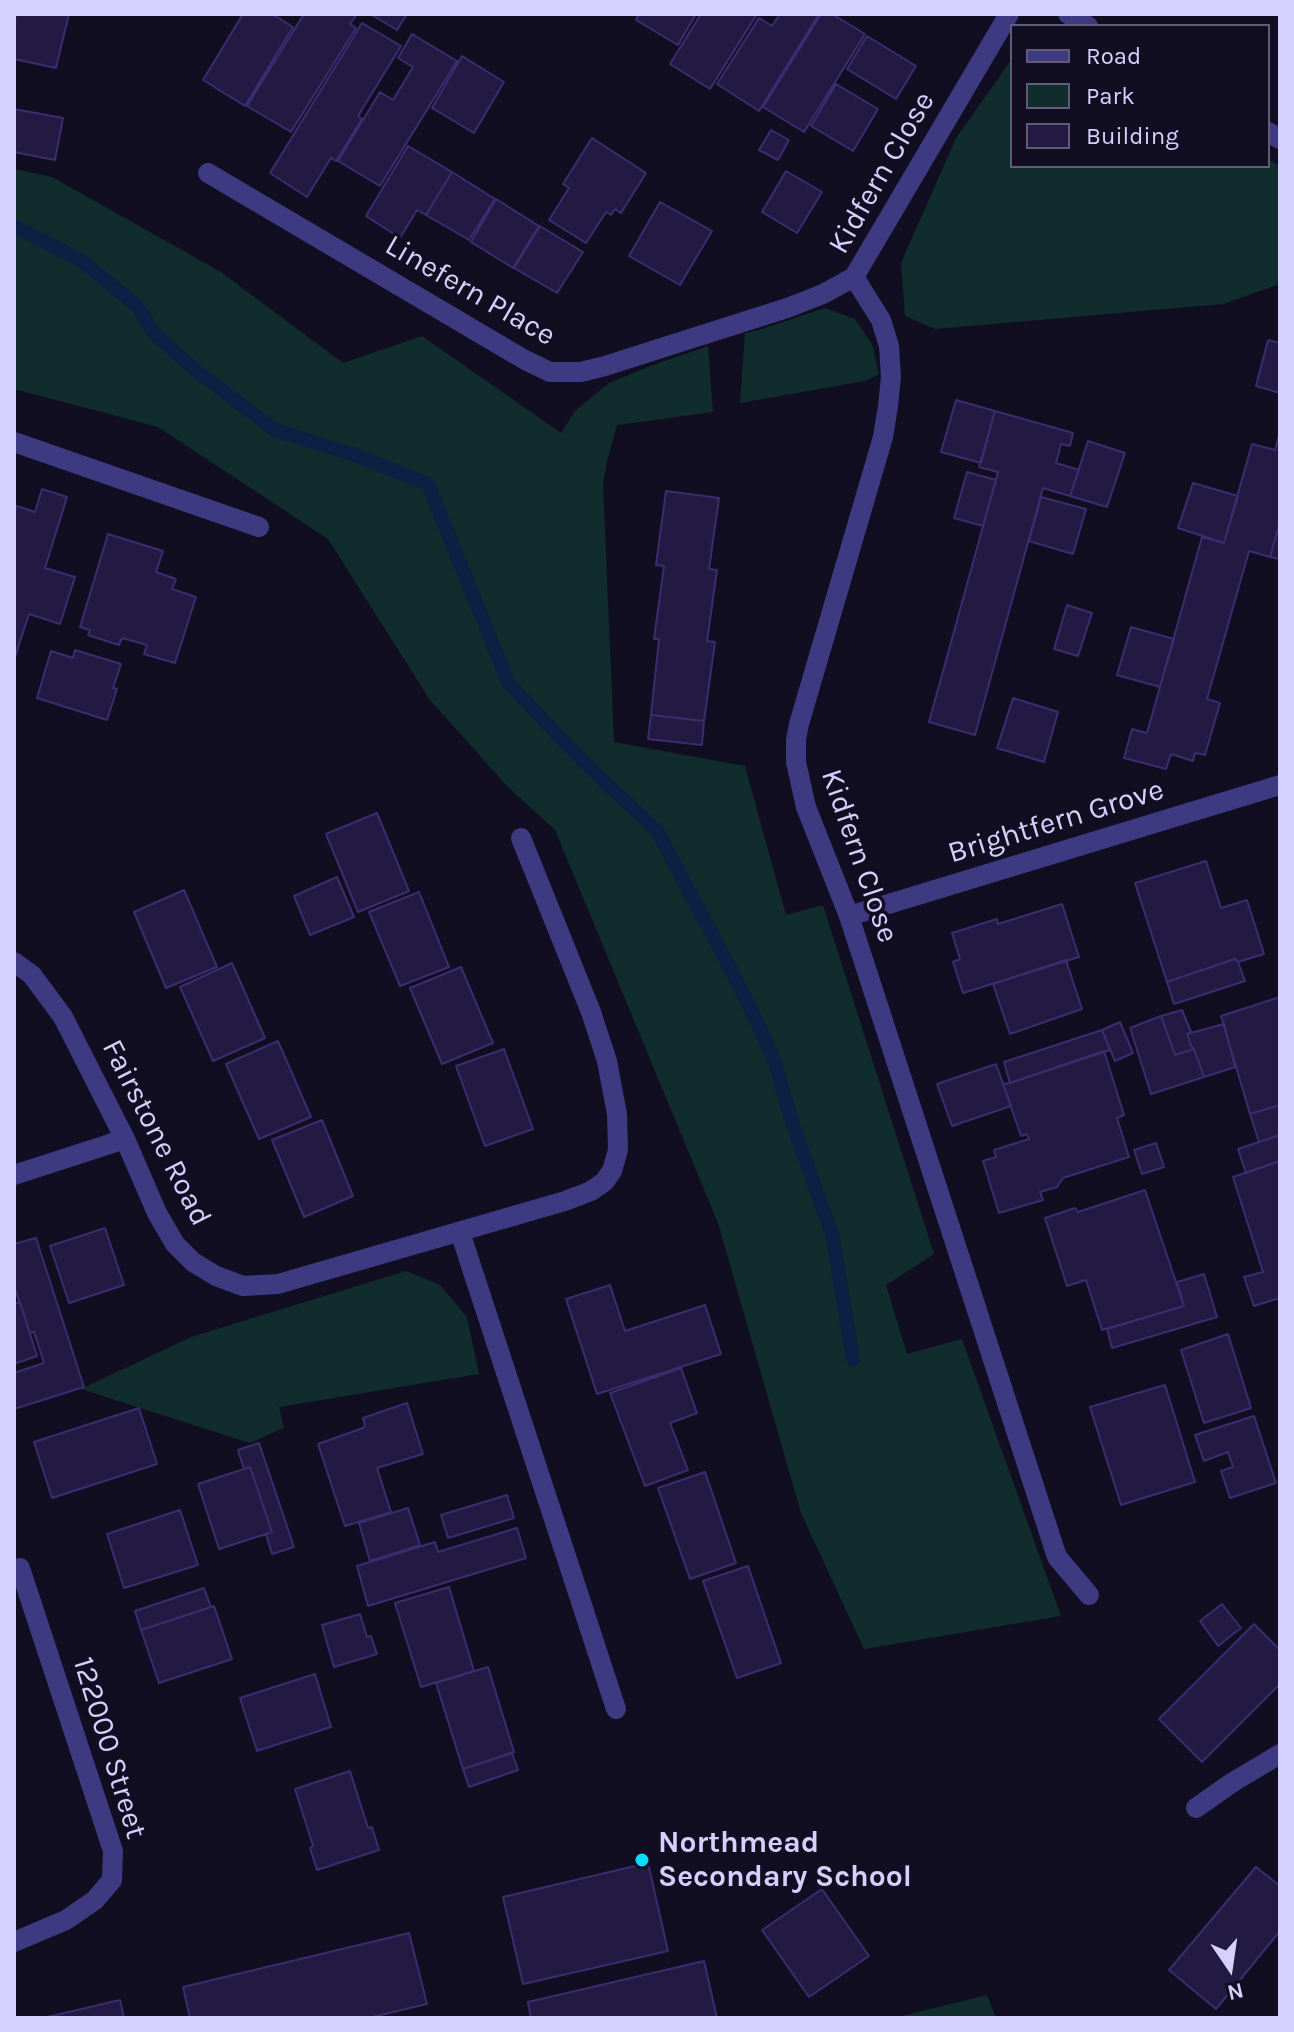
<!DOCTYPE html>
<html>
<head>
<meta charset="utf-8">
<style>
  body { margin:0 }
  #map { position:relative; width:1294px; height:2032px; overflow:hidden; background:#120e22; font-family:Karla,sans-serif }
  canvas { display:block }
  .frame { position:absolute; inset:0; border:16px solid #d6d0fe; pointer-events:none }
  .legend { position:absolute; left:1010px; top:24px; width:260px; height:144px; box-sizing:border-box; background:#120e22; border:2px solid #605c7a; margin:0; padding:10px 14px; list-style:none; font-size:24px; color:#d6d0fe }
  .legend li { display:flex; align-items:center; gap:16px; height:40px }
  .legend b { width:40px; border:2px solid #605c7a }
  .north { position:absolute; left:1190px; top:1928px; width:80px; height:80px; -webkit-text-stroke:6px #120e22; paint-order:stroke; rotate:167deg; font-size:22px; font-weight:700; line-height:32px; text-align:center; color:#d6d0fe }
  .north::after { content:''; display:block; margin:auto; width:28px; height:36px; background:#d6d0fe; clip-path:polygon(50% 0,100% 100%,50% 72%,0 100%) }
</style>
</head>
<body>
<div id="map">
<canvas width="1294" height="2032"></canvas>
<div class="frame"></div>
<ul class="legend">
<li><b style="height:10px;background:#3d3a81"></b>Road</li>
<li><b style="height:22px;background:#112c2c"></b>Park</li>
<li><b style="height:22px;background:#231a43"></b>Building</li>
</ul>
<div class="north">N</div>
</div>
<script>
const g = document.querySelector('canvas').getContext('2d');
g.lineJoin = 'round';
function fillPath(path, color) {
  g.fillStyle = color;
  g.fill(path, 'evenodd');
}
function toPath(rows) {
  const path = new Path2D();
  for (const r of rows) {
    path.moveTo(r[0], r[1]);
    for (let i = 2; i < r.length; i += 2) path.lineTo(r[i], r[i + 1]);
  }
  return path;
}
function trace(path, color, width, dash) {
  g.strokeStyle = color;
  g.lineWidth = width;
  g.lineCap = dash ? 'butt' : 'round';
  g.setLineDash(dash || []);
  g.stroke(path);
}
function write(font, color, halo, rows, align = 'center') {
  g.font = font + ' Karla,sans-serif';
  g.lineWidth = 7;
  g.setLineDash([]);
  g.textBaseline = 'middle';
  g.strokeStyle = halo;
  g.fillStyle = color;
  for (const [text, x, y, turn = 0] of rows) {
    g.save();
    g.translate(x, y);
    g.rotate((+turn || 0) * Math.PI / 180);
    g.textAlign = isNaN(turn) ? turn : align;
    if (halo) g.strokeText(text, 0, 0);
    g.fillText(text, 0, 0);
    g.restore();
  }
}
const green = toPath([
  [1012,59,1012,166,1268,166,1268,159,1280,166,1280,284,1223,304,935,329,905,316,901,263,956,138],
  [14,169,52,177,221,272,343,363,422,336,561,433,575,411,609,383,653,365,708,346,713,412,617,425,608,457,603,483,614,742,745,766,786,915,823,905,934,1254,886,1285,907,1354,962,1339,1061,1616,864,1649,801,1513,718,1223,555,830,507,786,430,700,328,539,158,427,14,389],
  [825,308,855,319,872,344,879,374,865,381,740,403,745,333,759,330],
  [406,1271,440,1285,467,1317,479,1374,279,1407,284,1428,250,1443,81,1389,191,1337],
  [987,1995,996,2018,894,2018]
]);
const stream = toPath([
  [14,226,82,261,137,306,154,333,194,369,275,430,355,455,428,484,509,684,585,763,658,832,745,997,775,1062,791,1119,832,1234,853,1360]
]);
const building = toPath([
  [16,14,69,14,56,68,14,59,14,24,16,14],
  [243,14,272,14,293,27,245,106,203,80,243,14],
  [304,14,357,14,350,24,356,28,291,132,247,106,304,14],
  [372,14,407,14,397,30,372,15,372,14],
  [639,14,696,14,678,45,636,20,639,14],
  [701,14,757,14,710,89,670,64,701,14],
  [780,14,819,14,759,111,717,84,759,18,772,26,780,14],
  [821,14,832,14,865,34,804,132,763,107,821,14],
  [362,23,401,46,358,116,362,119,336,161,331,158,307,197,270,173,362,23],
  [412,34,457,61,380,186,338,161,380,92,393,100,413,67,398,58,412,34],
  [867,36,916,66,896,99,847,69,867,36],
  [462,56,504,82,474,133,432,108,462,56],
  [836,84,878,109,853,151,811,126,836,84],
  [14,109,63,118,55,160,14,152,14,109],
  [771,130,789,140,778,160,759,150,771,130],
  [592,138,646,173,621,213,615,209,611,215,606,212,586,243,549,220,569,188,563,184,592,138],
  [408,146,452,172,426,215,417,210,400,238,366,216,408,146],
  [786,171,822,192,797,233,762,212,786,171],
  [452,172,495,199,469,240,426,215,452,172],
  [496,199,539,226,513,268,471,242,496,199],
  [660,202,712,231,680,285,629,256,660,202],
  [540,226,583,252,557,293,514,268,540,226],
  [1268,340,1280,343,1280,393,1256,386,1268,340],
  [956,400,995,411,981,463,941,452,956,400],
  [995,411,1073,433,1070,446,1061,444,1056,463,1079,470,1070,496,1043,488,975,735,929,722,998,472,979,467,995,411],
  [1280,432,1280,522,1270,557,1249,551,1207,699,1220,703,1205,755,1195,753,1193,761,1171,754,1166,769,1124,758,1132,729,1147,733,1202,537,1224,543,1252,444,1275,450,1280,432],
  [1088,441,1125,453,1107,507,1070,496,1088,441],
  [967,472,996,480,983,526,954,518,967,472],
  [1193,483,1238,496,1224,543,1178,528,1193,483],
  [42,489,67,497,45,568,75,577,60,624,29,614,14,660,14,514,17,506,35,512,42,489],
  [666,491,719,498,709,569,717,570,707,641,715,642,704,721,651,715,659,639,654,639,664,566,656,565,666,491],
  [1041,497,1086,509,1073,554,1029,541,1041,497],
  [1280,522,1280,559,1270,557,1280,522],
  [108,534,163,551,156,572,176,579,172,589,196,597,175,663,144,654,147,645,122,638,119,645,88,635,90,630,80,627,108,534],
  [1067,605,1092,613,1078,656,1054,649,1067,605],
  [1131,627,1174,639,1160,687,1117,675,1131,627],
  [75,650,121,664,113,688,117,689,107,720,37,698,51,651,73,658,75,650],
  [1013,698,1058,712,1044,762,997,748,1013,698],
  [651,715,704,721,702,745,648,739,651,715],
  [377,813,409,891,358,912,326,834,377,813],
  [1206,861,1221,908,1247,900,1264,954,1238,962,1235,959,1167,982,1135,883,1206,861],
  [337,877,354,917,310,935,294,896,337,877],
  [184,890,217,967,166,988,134,912,184,890],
  [419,892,449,967,400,986,369,912,419,892],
  [1062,904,1079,957,963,993,953,962,960,959,952,933,997,919,998,924,1062,904],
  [1235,959,1238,962,1245,981,1174,1004,1167,982,1235,959],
  [1066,960,1082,1009,1010,1034,993,984,1066,960],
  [232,963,265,1038,213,1061,180,987,232,963],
  [461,967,493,1043,442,1064,410,988,461,967],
  [1280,997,1280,1105,1250,1114,1221,1016,1280,997],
  [1182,1010,1191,1032,1187,1034,1191,1046,1194,1049,1175,1055,1161,1016,1182,1010],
  [1161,1016,1175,1055,1194,1049,1204,1077,1151,1094,1130,1028,1161,1016],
  [1120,1022,1133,1053,1115,1061,1102,1030,1120,1022],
  [1224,1024,1235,1067,1204,1077,1194,1049,1191,1046,1187,1034,1224,1024],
  [1102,1030,1110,1050,1010,1083,1004,1062,1102,1030],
  [278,1041,311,1117,259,1139,226,1064,278,1041],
  [504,1049,533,1129,485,1146,456,1066,504,1049],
  [1104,1051,1124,1115,1117,1118,1129,1157,1063,1178,1057,1187,1040,1192,1043,1200,999,1213,983,1161,996,1157,994,1150,1029,1139,1027,1134,1021,1136,1003,1084,1010,1083,1104,1051],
  [996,1064,1011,1106,952,1126,937,1084,996,1064],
  [1280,1105,1280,1135,1259,1142,1250,1114,1280,1105],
  [322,1120,353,1196,304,1217,272,1140,322,1120],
  [1280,1135,1280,1161,1246,1173,1238,1149,1280,1135],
  [1156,1143,1164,1167,1142,1174,1134,1150,1156,1143],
  [1280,1161,1280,1298,1254,1306,1244,1277,1263,1272,1233,1177,1280,1161],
  [1145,1190,1184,1306,1102,1330,1086,1280,1067,1286,1045,1218,1075,1208,1078,1212,1145,1190],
  [105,1228,124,1285,69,1303,50,1246,105,1228],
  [36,1238,84,1387,14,1409,14,1373,44,1363,34,1332,30,1333,14,1286,14,1244,36,1238],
  [1204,1274,1217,1317,1112,1348,1107,1329,1184,1306,1177,1282,1204,1274],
  [610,1285,625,1331,705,1305,721,1354,597,1394,566,1299,610,1285],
  [20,1302,37,1356,14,1364,14,1304,20,1302],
  [1228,1334,1251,1408,1204,1423,1181,1350,1228,1334],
  [681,1368,697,1413,670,1423,688,1470,645,1486,610,1393,681,1368],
  [1165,1385,1195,1482,1121,1505,1090,1407,1165,1385],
  [407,1403,423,1454,377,1468,391,1512,345,1526,318,1444,363,1428,365,1425,363,1418,407,1403],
  [139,1408,157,1464,52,1498,34,1442,139,1408],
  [1254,1416,1276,1483,1230,1498,1221,1471,1233,1467,1228,1452,1204,1461,1195,1435,1254,1416],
  [259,1443,294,1547,272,1554,266,1534,272,1532,250,1467,244,1469,238,1450,259,1443],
  [250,1467,272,1532,219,1549,198,1484,250,1467],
  [705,1472,736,1563,690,1579,658,1488,705,1472],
  [507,1495,514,1518,448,1538,441,1515,507,1495],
  [408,1508,420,1545,370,1561,359,1523,408,1508],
  [180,1510,198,1565,124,1588,107,1534,180,1510],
  [517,1528,526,1558,368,1606,357,1566,435,1542,438,1552,517,1528],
  [748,1566,781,1663,737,1678,703,1581,748,1566],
  [449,1587,474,1671,421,1687,395,1603,449,1587],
  [204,1588,211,1607,141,1630,135,1611,204,1588],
  [1222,1604,1241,1628,1218,1646,1200,1621,1222,1604],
  [214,1606,232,1659,159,1683,141,1630,214,1606],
  [360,1614,367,1637,371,1636,377,1654,334,1667,322,1625,360,1614],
  [1254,1624,1280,1650,1280,1684,1202,1762,1159,1719,1254,1624],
  [488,1667,514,1752,463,1769,436,1683,488,1667],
  [315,1674,331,1727,257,1751,240,1698,315,1674],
  [512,1753,518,1770,469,1787,463,1769,512,1753],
  [350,1771,368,1828,372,1827,379,1850,317,1870,310,1848,313,1846,295,1789,350,1771],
  [648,1863,668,1951,523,1984,503,1897,648,1863],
  [1256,1867,1280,1886,1280,1931,1216,2009,1169,1970,1256,1867],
  [822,1889,869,1956,809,1997,762,1930,822,1889],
  [409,1933,427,2004,368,2018,190,2018,183,1987,409,1933],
  [704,1961,717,2018,531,2018,528,2002,704,1961],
  [120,2000,124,2018,43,2018,120,2000]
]);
const minor = toPath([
  [1009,14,854,277,881,320,889,346,891,377,888,406,883,437,799,724,796,740,796,762,806,807,849,916,1057,1557,1089,1595],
  [1068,14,1088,26],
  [1268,132,1280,139],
  [208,173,525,360,550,372,581,372,605,366,787,308,823,294,854,277],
  [14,442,259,527],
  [849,916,1280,785],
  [14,962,32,975,63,1017,125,1139,157,1213,175,1244,193,1262,216,1276,243,1286,278,1284,565,1201,591,1191,604,1182,612,1171,618,1150,617,1114,607,1061,591,1012,521,838],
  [14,1175,125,1139],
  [460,1232,616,1709],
  [1196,1808,1233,1782,1280,1754],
  [14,1942,66,1920,95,1900,112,1880,113,1851,20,1568]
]);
const markers = [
  [642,1860,8,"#04ddf7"]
];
const streetNames = [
  ["Kidfern Close",882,173,-60],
  ["Linefern Place",470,291,30],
  ["Brightfern Grove",1056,822,-17],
  ["Kidfern Close",859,856,71],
  ["Fairstone Road",156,1133,63],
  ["122000 Street",109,1748,73]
];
const poiNames = [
  ["Northmead",658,1843],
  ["Secondary School",658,1877]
];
fillPath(green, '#112c2c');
trace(stream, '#0c2043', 14);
fillPath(building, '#231a43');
trace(building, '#3a2d6f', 2);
trace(minor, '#3d3a81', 20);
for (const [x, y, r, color] of markers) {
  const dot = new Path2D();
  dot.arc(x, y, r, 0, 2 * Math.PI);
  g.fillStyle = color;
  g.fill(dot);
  trace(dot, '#120e22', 3);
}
write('30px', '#d6d0fe', '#120e22', streetNames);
write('bold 30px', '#d6d0fe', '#120e22', poiNames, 'left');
</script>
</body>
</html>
